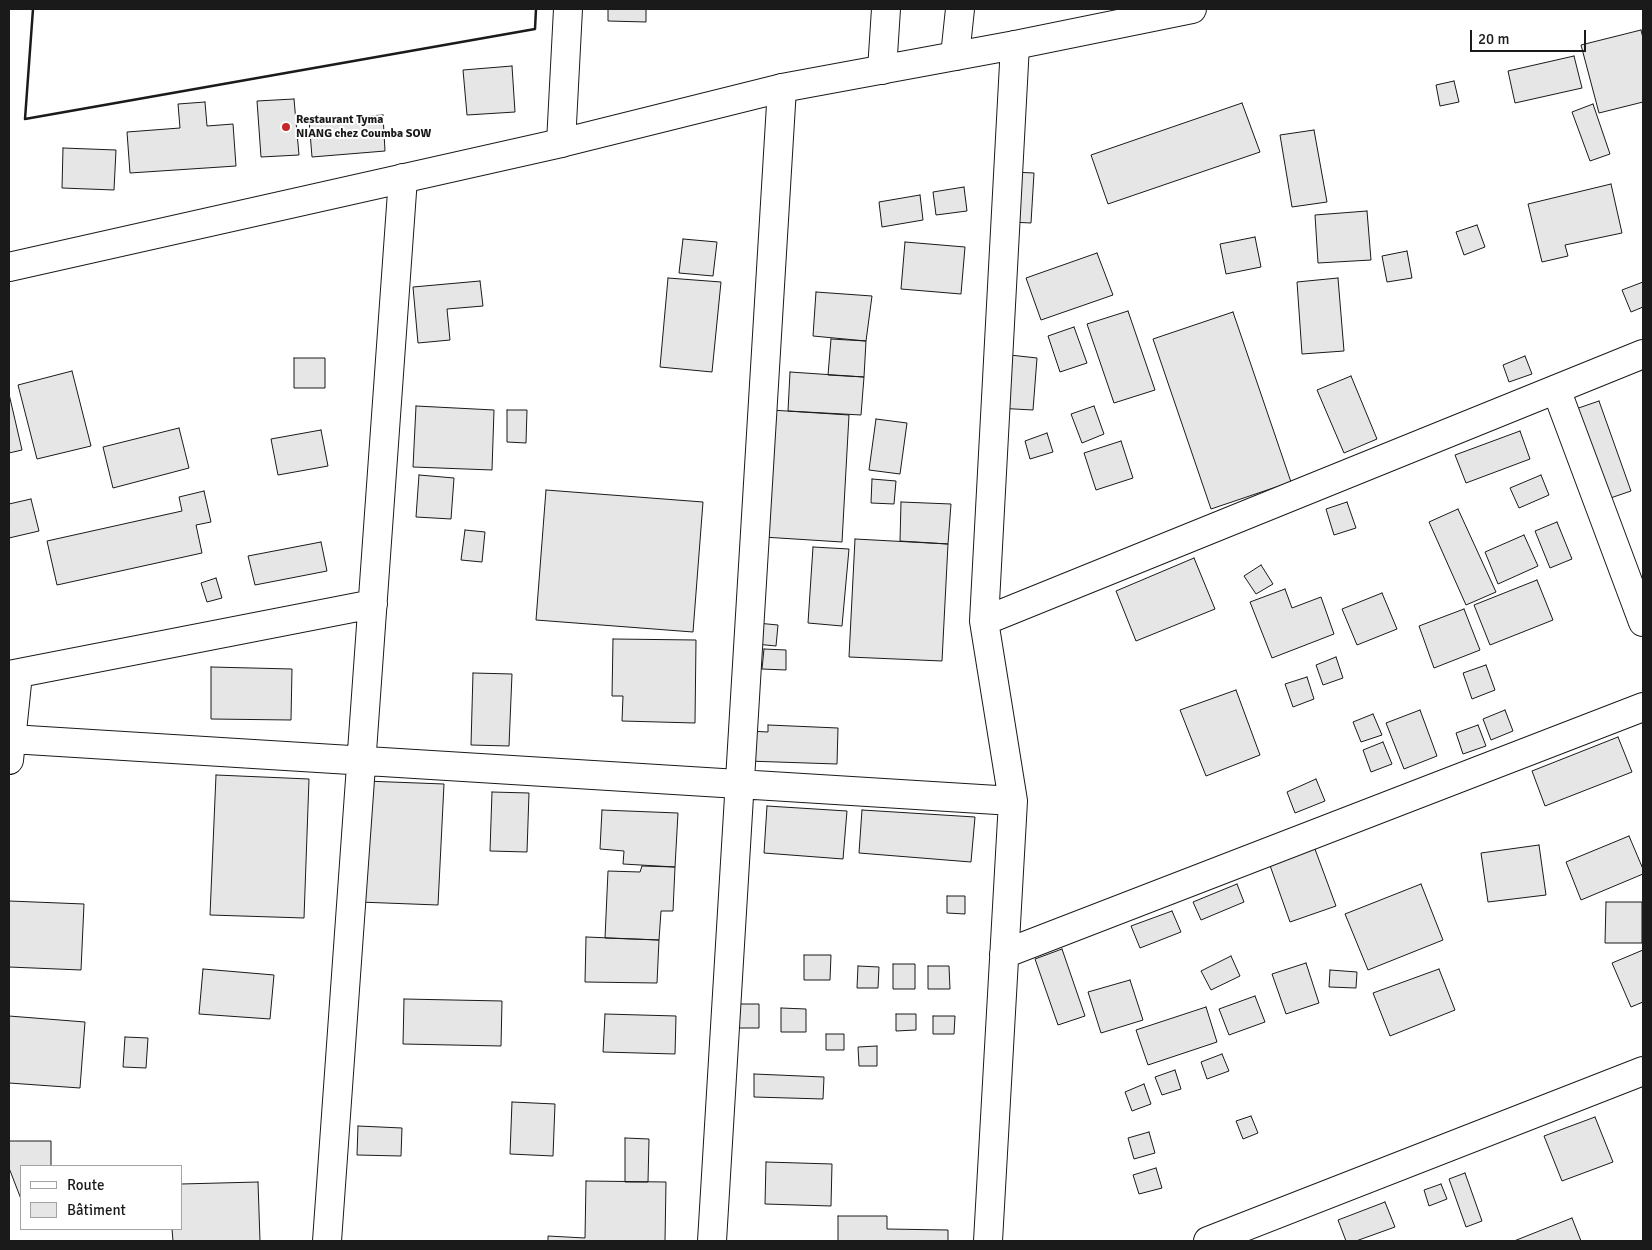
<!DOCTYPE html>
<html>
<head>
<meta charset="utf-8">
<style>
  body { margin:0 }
  #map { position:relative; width:1652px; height:1250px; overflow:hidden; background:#fff; font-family:Signika,sans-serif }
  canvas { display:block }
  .frame { position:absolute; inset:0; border:10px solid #1a1a1a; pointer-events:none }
  .legend { position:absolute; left:20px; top:1165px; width:162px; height:65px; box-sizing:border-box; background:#fff; border:1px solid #a3a3a3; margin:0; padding:6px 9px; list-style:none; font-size:15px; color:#1a1a1a }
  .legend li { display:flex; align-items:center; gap:10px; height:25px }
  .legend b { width:25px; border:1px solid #a3a3a3 }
  .scale { position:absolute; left:1470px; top:30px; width:116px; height:22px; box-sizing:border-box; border:2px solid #1a1a1a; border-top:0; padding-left:6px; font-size:15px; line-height:18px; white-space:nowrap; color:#1a1a1a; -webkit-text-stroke:4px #fff; paint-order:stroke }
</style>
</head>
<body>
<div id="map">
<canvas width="1652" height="1250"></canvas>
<div class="frame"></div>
<ul class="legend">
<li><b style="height:6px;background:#fff"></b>Route</li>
<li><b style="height:14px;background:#e6e6e6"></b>Bâtiment</li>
</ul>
<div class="scale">20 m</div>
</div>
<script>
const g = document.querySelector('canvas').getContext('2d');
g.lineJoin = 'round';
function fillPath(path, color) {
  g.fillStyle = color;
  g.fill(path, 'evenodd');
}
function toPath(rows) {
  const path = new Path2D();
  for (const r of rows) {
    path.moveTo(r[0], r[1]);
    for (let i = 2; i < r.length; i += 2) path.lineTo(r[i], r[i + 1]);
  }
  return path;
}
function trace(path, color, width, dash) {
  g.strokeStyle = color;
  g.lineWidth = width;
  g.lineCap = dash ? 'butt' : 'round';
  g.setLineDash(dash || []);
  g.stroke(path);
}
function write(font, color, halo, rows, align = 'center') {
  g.font = font + ' Signika,sans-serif';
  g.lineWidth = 4;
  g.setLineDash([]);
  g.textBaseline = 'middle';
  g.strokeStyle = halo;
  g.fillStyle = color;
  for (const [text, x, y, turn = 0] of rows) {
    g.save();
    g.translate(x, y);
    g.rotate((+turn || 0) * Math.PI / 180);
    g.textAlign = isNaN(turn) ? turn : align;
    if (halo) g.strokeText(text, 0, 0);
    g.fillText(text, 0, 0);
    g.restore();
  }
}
const building = toPath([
  [608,9,646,9,646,22,608,21,608,9],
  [1641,30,1643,38,1643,102,1599,113,1581,45,1641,30],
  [1574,56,1582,88,1515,103,1508,71,1574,56],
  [512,66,515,112,467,115,463,70,512,66],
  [1454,81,1459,102,1440,106,1436,85,1454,81],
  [294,99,299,155,261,157,257,101,294,99],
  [205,102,207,126,233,124,236,166,130,173,127,132,180,128,178,104,205,102],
  [1242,103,1260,152,1108,204,1091,155,1242,103],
  [1593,104,1610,154,1590,161,1572,112,1593,104],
  [383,115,385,151,312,157,309,120,383,115],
  [1314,130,1327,202,1292,207,1280,135,1314,130],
  [63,148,116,150,114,190,62,188,63,148],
  [1013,172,1034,173,1031,223,1010,222,1013,172],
  [1611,184,1622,233,1565,245,1568,256,1542,262,1528,204,1611,184],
  [964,187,967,211,936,215,933,192,964,187],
  [920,195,923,220,882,227,879,202,920,195],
  [1367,211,1371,260,1318,263,1315,215,1367,211],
  [1477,225,1485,247,1464,255,1456,232,1477,225],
  [1255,237,1261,267,1226,274,1220,244,1255,237],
  [683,239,717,242,713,276,679,273,683,239],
  [905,242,965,247,961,294,901,289,905,242],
  [1407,251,1412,278,1387,282,1382,256,1407,251],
  [1097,253,1113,295,1041,320,1026,278,1097,253],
  [668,278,721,282,712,372,660,367,668,278],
  [1338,278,1344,351,1302,354,1297,282,1338,278],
  [480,281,483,306,447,309,450,340,418,343,413,287,480,281],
  [1643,282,1643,307,1631,312,1622,290,1643,282],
  [816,292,872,296,866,341,813,336,816,292],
  [1128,311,1155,390,1114,403,1087,324,1128,311],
  [1233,312,1291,482,1211,509,1153,339,1233,312],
  [1074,327,1087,363,1060,372,1048,336,1074,327],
  [831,339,866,341,864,377,828,375,831,339],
  [1001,354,1037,358,1033,410,996,408,1001,354],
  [1525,356,1532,374,1509,382,1503,365,1525,356],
  [294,358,325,358,325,388,294,388,294,358],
  [72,371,91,446,37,459,18,385,72,371],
  [790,372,864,377,861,415,788,411,790,372],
  [1351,376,1377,439,1344,453,1317,390,1351,376],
  [9,394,22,450,9,453,9,394],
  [1599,401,1631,491,1593,504,1561,414,1599,401],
  [416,406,494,410,492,470,413,467,416,406],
  [1094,406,1104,434,1082,443,1071,414,1094,406],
  [507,410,527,410,526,443,507,442,507,410],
  [771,410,849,415,842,542,763,537,771,410],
  [876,419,907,423,900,474,869,470,876,419],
  [179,428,189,468,113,488,103,447,179,428],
  [321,430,328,466,278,475,271,439,321,430],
  [1520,431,1530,459,1466,483,1455,455,1520,431],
  [1047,433,1053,452,1030,459,1025,441,1047,433],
  [1121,441,1133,478,1096,490,1084,453,1121,441],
  [419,475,454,478,451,519,416,517,419,475],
  [1541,475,1549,495,1519,508,1510,488,1541,475],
  [872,479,896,481,894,504,871,503,872,479],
  [546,490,703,502,693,632,536,620,546,490],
  [204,491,211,522,196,525,202,553,57,585,47,541,182,511,179,497,204,491],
  [31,499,39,531,9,538,9,504,31,499],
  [901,502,951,504,948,544,900,541,901,502],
  [1347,502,1356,528,1334,535,1326,509,1347,502],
  [1458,509,1496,592,1466,605,1429,522,1458,509],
  [1557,522,1572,559,1550,568,1535,531,1557,522],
  [465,530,485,532,482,562,461,560,465,530],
  [1524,535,1538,566,1498,584,1485,552,1524,535],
  [855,539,948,544,942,661,849,657,855,539],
  [321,542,327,571,255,585,248,556,321,542],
  [813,547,849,549,842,626,808,623,813,547],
  [1194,558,1215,609,1136,641,1116,591,1194,558],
  [1261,565,1273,584,1256,594,1244,576,1261,565],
  [216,578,222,598,207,602,201,583,216,578],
  [1537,580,1553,620,1490,645,1474,605,1537,580],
  [1285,589,1292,608,1321,597,1334,634,1272,658,1250,602,1285,589],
  [1382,593,1397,629,1357,645,1342,609,1382,593],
  [1464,609,1480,650,1434,668,1419,626,1464,609],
  [757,623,778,625,776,646,756,644,757,623],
  [613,639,696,640,695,723,622,721,623,696,612,696,613,639],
  [764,649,786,650,786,670,762,669,764,649],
  [1336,657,1343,678,1323,685,1316,665,1336,657],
  [1486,665,1495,690,1472,699,1463,673,1486,665],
  [211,667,292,669,291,720,211,719,211,667],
  [473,673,512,674,509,746,471,745,473,673],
  [1307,677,1314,699,1293,707,1285,684,1307,677],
  [1236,690,1260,755,1206,776,1180,710,1236,690],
  [1420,710,1437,756,1404,769,1386,723,1420,710],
  [1505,710,1513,731,1491,740,1483,719,1505,710],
  [1373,714,1382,735,1361,742,1353,722,1373,714],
  [768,725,838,728,837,764,747,761,748,731,768,732,768,725],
  [1478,725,1486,746,1463,754,1456,733,1478,725],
  [1618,737,1632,772,1545,806,1532,771,1618,737],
  [1383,742,1392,764,1371,772,1363,750,1383,742],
  [216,775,309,779,304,918,210,915,216,775],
  [1316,779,1325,801,1295,813,1287,792,1316,779],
  [365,781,444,784,438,905,359,902,365,781],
  [492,792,529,793,527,852,490,851,492,792],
  [767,806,847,811,843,859,764,853,767,806],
  [602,810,678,813,675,867,623,864,624,851,600,849,602,810],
  [862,810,975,817,971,862,859,853,862,810],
  [1629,836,1643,869,1643,874,1581,900,1566,862,1629,836],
  [1312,841,1336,906,1290,922,1267,857,1312,841],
  [1539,845,1546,895,1488,902,1481,853,1539,845],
  [642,866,675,867,673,911,661,911,659,940,605,938,608,871,640,872,642,866],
  [1237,884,1244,902,1201,920,1193,902,1237,884],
  [1421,884,1443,940,1368,970,1345,914,1421,884],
  [947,896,965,896,965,914,947,913,947,896],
  [9,901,84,904,81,970,9,967,9,901],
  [1606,902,1642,902,1642,943,1605,943,1606,902],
  [1172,911,1181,932,1140,948,1131,926,1172,911],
  [586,937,659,940,657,983,585,982,586,937],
  [1062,949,1085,1016,1058,1025,1035,959,1062,949],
  [1643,950,1643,1002,1631,1007,1612,963,1643,950],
  [804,955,831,955,830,980,804,980,804,955],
  [1231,956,1240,976,1211,990,1201,971,1231,956],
  [1306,963,1319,1003,1286,1014,1272,974,1306,963],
  [893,964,915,964,915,989,893,989,893,964],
  [858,966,879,967,878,988,857,988,858,966],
  [928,966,949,966,950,989,928,989,928,966],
  [203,969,274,975,270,1019,199,1014,203,969],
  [1439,969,1455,1010,1390,1036,1373,993,1439,969],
  [1330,970,1357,972,1356,988,1329,987,1330,970],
  [1130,980,1143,1020,1101,1033,1088,992,1130,980],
  [1255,996,1265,1022,1229,1035,1219,1009,1255,996],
  [404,999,502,1001,501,1046,403,1044,404,999],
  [738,1004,759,1004,759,1028,738,1028,738,1004],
  [1206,1007,1217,1042,1148,1065,1136,1030,1206,1007],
  [781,1008,806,1009,806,1032,781,1032,781,1008],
  [605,1014,676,1016,675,1054,603,1052,605,1014],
  [896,1014,916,1014,916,1030,896,1031,896,1014],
  [9,1016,85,1022,80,1088,9,1083,9,1016],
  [933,1016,955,1016,954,1034,933,1034,933,1016],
  [826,1034,844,1034,844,1050,826,1050,826,1034],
  [125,1037,148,1038,146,1068,123,1067,125,1037],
  [877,1046,877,1066,859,1066,858,1047,877,1046],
  [1222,1054,1229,1071,1207,1079,1201,1062,1222,1054],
  [1175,1070,1181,1089,1162,1095,1155,1077,1175,1070],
  [754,1074,824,1077,823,1099,754,1097,754,1074],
  [1144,1084,1151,1104,1132,1111,1125,1092,1144,1084],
  [512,1102,555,1104,553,1156,510,1154,512,1102],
  [1251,1116,1258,1133,1243,1139,1236,1121,1251,1116],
  [1595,1117,1613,1162,1562,1181,1544,1136,1595,1117],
  [358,1126,402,1128,401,1156,357,1155,358,1126],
  [1149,1132,1155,1153,1134,1159,1128,1138,1149,1132],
  [625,1138,649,1139,648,1182,625,1182,625,1138],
  [9,1141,51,1141,51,1166,21,1166,21,1199,9,1168,9,1141],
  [766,1162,832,1164,831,1206,765,1204,766,1162],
  [1156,1168,1162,1188,1139,1194,1133,1175,1156,1168],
  [1465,1173,1482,1221,1466,1227,1449,1179,1465,1173],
  [586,1181,666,1182,665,1241,548,1241,548,1236,585,1238,586,1181],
  [258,1182,260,1241,173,1241,172,1229,181,1229,181,1184,258,1182],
  [1441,1184,1447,1199,1429,1206,1424,1190,1441,1184],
  [1385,1202,1395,1227,1356,1241,1346,1241,1338,1220,1385,1202],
  [838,1216,887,1216,887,1229,948,1230,948,1241,838,1241,838,1216],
  [1572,1218,1581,1241,1514,1241,1572,1218]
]);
const minor = toPath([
  [955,56,960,9],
  [882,70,886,9],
  [561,143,568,9],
  [1556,389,1643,622],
  [984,621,1643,354],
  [9,675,373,604],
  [11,739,1013,801],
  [9,760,18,674],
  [1004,954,1643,707],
  [327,1241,403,178],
  [712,1241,782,88],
  [988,1241,1013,801,984,621,1015,45],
  [1208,1241,1643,1071]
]);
const highway = toPath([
  [9,267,561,143,782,88,1015,45,1192,9]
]);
const wall = toPath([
  [33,9,25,119,535,29,536,9]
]);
const markers = [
  [286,127,5,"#c62828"]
];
const poiNames = [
  ["Restaurant Tyma",296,120],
  ["NIANG chez Coumba SOW",296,134]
];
fillPath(building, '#e6e6e6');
trace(building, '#1a1a1a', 1);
trace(minor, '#1a1a1a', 30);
trace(highway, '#1a1a1a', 30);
trace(minor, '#fff', 28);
trace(highway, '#fff', 28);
trace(wall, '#1a1a1a', 2.5);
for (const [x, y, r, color] of markers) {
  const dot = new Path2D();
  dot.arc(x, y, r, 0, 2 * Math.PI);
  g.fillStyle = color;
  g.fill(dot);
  trace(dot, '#fff', 2);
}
write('bold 12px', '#1a1a1a', '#fff', poiNames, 'left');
</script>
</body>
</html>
